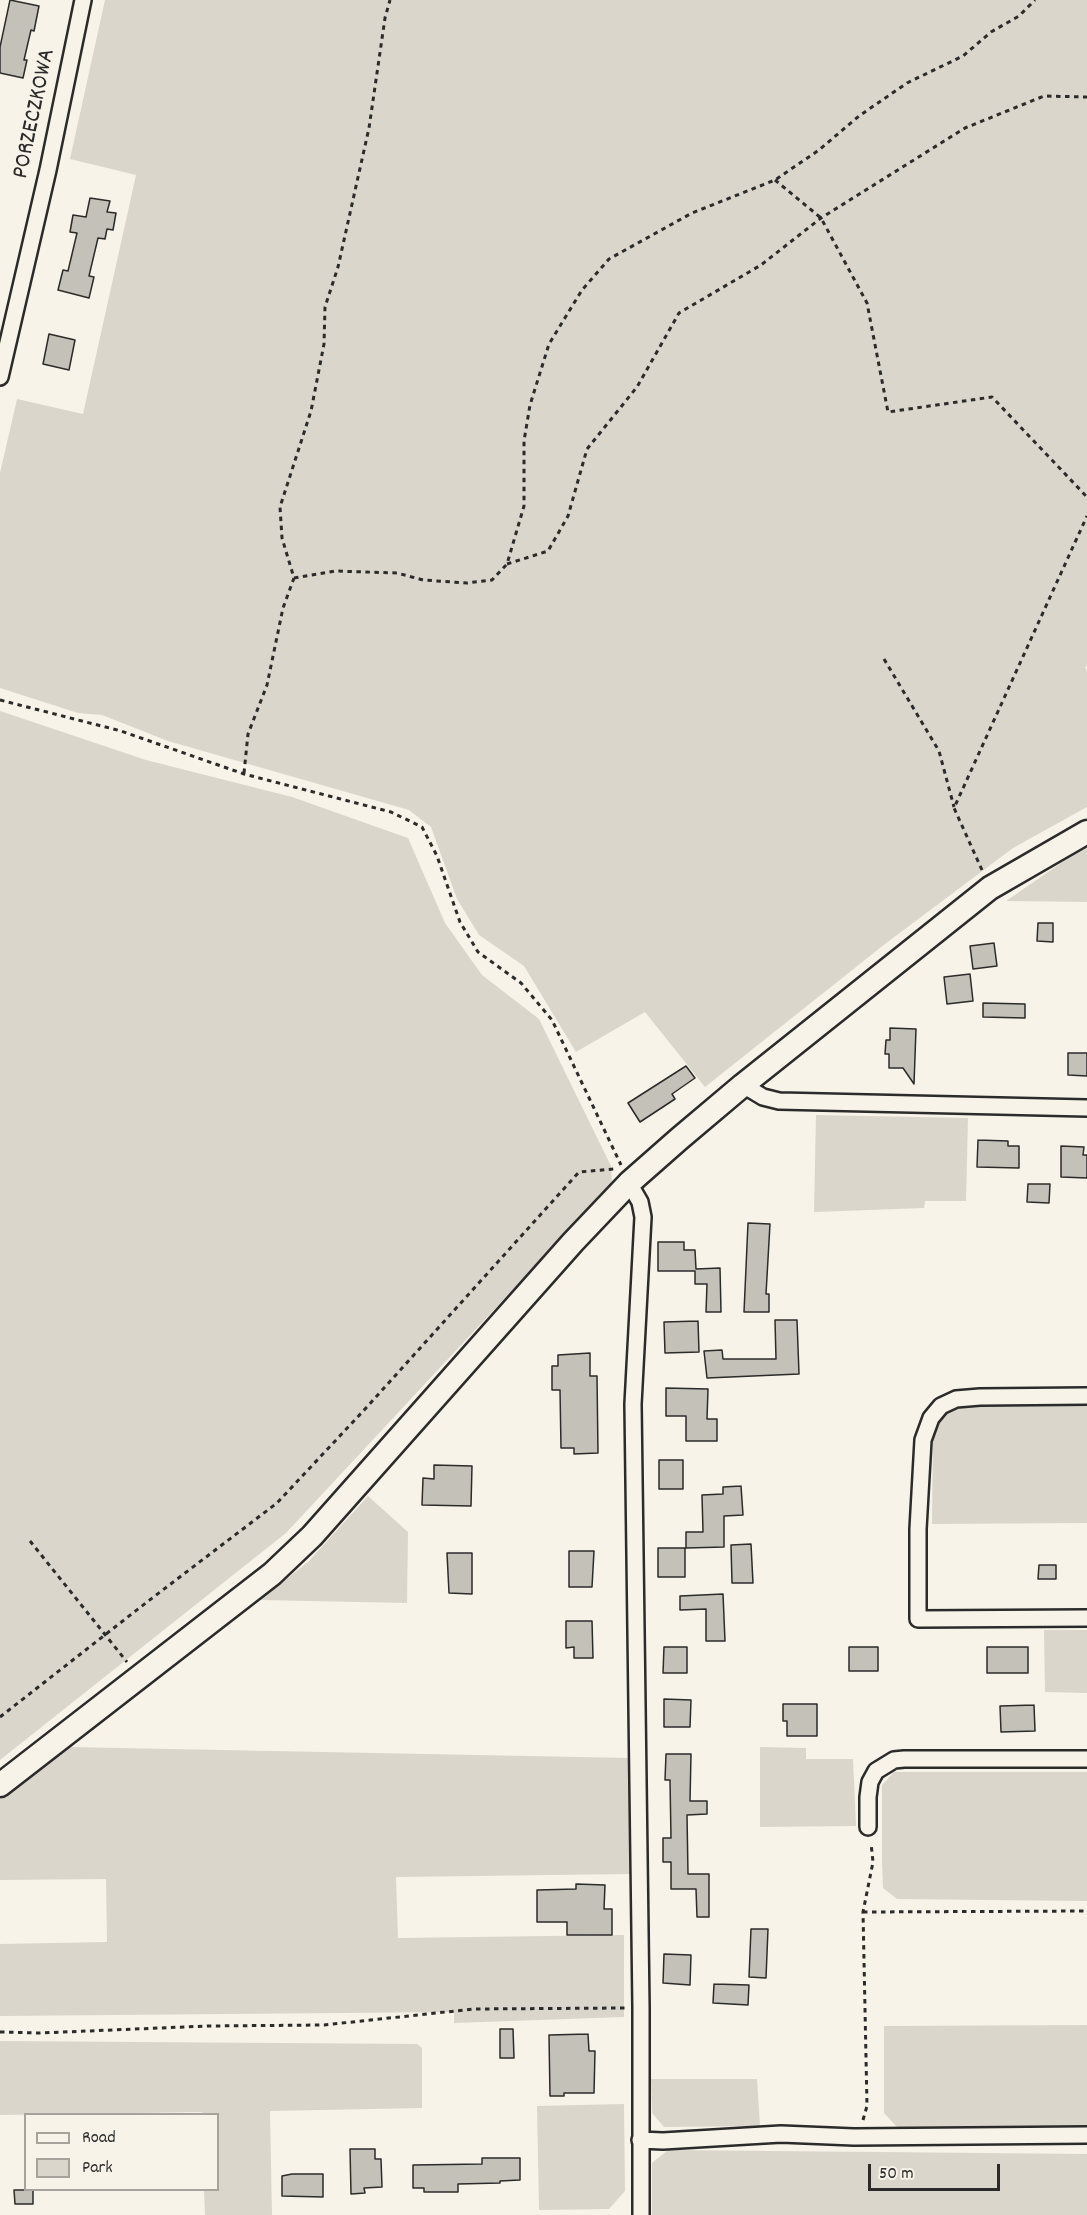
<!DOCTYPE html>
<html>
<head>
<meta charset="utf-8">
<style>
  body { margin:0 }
  #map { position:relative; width:1087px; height:2215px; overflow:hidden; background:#f7f3e8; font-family:Dekko,sans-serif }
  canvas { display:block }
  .legend { position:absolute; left:24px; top:2113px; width:195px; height:78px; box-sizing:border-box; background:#f7f3e8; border:2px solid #a5a39c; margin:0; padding:8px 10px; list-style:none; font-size:18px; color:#2b2b2b }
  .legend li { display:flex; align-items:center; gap:12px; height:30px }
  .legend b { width:30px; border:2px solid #a5a39c }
  .scale { position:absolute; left:868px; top:2164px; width:132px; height:27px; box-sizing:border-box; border:3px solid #2b2b2b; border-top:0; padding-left:8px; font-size:18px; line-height:21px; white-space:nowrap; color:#2b2b2b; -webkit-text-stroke:4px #f7f3e8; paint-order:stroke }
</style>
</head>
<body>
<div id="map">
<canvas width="1087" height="2215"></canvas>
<ul class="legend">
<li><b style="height:8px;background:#f7f3e8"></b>Road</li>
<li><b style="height:16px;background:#dad6cc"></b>Park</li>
</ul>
<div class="scale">50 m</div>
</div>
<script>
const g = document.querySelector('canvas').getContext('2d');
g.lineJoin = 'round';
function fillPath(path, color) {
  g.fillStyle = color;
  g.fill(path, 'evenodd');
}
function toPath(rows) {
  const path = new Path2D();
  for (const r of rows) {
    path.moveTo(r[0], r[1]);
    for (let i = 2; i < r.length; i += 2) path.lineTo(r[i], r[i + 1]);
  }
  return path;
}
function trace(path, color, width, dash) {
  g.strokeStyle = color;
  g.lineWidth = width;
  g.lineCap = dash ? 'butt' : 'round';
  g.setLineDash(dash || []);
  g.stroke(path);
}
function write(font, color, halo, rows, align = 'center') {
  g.font = font + ' Dekko,sans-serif';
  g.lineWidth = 5;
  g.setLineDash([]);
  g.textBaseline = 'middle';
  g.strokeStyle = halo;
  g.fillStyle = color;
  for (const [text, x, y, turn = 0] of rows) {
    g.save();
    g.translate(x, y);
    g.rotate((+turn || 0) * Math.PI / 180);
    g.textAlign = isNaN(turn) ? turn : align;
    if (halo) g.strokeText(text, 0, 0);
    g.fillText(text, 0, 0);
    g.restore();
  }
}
const green = toPath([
  [105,0,1087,0,1087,666,1085,667,1087,671,1087,807,1013,848,885,944,705,1087,645,1012,576,1052,524,966,479,935,457,899,431,827,409,810,168,741,102,715,78,713,0,688,0,473,17,399,83,414,136,175,70,159],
  [0,711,146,760,292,797,408,838,445,923,482,975,539,1019,611,1166,612,1183,286,1533,0,1760],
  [1087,845,1087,902,1006,901],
  [816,1115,968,1118,966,1201,925,1201,924,1208,814,1212],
  [954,1405,1087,1405,1087,1523,932,1524,933,1422],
  [368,1496,408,1532,407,1603,260,1600,308,1562],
  [1044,1630,1087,1630,1087,1693,1045,1692],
  [68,1747,630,1758,631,1874,396,1877,398,1938,624,1935,624,2017,454,2023,454,2012,0,2016,0,1944,107,1942,106,1879,0,1880,0,1799],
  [760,1747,806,1748,806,1759,853,1759,856,1826,760,1827],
  [894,1772,1087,1772,1087,1901,897,1899,883,1888,882,1862,882,1785],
  [1087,2025,1087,2127,897,2127,884,2113,884,2026],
  [0,2041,417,2044,422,2048,422,2108,270,2111,272,2215,205,2215,204,2190,218,2190,218,2114,203,2114,202,2112,0,2115],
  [651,2079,757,2079,760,2126,664,2127,652,2113],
  [624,2104,625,2191,609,2209,539,2210,537,2106],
  [668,2150,1087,2154,1087,2215,652,2215,652,2163]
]);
const building = toPath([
  [10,0,39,6,34,31,31,30,24,60,27,60,23,78,0,73,0,47,10,0],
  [90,198,110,201,107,212,116,213,113,230,107,229,105,239,98,238,89,276,94,277,89,298,58,290,63,270,68,271,77,233,70,232,73,215,86,217,90,198],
  [49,334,75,340,69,370,43,364,49,334],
  [1038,923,1053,923,1053,942,1037,941,1038,923],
  [994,943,997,966,973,969,970,946,994,943],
  [970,974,973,1001,947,1004,944,977,970,974],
  [983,1003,1025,1004,1025,1018,983,1017,983,1003],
  [890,1028,916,1029,914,1084,903,1068,889,1068,889,1054,885,1054,886,1040,890,1040,890,1028],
  [1068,1053,1087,1053,1087,1076,1068,1075,1068,1053],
  [686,1066,695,1078,672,1094,675,1099,640,1122,628,1103,686,1066],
  [978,1140,1008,1141,1008,1146,1019,1146,1019,1168,977,1167,978,1140],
  [1061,1146,1084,1147,1083,1155,1087,1155,1087,1178,1061,1177,1061,1146],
  [1028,1184,1050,1184,1049,1203,1027,1202,1028,1184],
  [748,1223,770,1224,766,1294,769,1294,769,1312,744,1312,748,1223],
  [658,1242,684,1242,684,1250,695,1250,696,1269,720,1268,721,1312,706,1312,707,1284,695,1284,695,1271,658,1271,658,1242],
  [775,1320,797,1320,799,1374,707,1378,704,1351,722,1350,723,1359,776,1359,775,1320],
  [698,1321,699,1352,665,1353,664,1322,698,1321],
  [590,1353,590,1376,597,1376,598,1453,574,1454,574,1448,561,1448,560,1390,552,1390,552,1366,558,1366,558,1355,590,1353],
  [666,1388,708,1389,707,1419,717,1419,717,1441,686,1441,686,1416,666,1416,666,1388],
  [659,1460,683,1460,683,1489,659,1489,659,1460],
  [434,1465,472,1466,471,1506,422,1505,423,1478,434,1479,434,1465],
  [741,1486,743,1515,724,1516,724,1547,686,1548,686,1532,703,1532,702,1495,723,1494,723,1487,741,1486],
  [751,1544,753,1583,732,1583,731,1545,751,1544],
  [658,1548,685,1548,685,1577,658,1577,658,1548],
  [569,1551,594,1551,592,1587,569,1587,569,1551],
  [447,1553,472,1553,472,1594,449,1593,447,1553],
  [1039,1565,1056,1565,1056,1579,1038,1579,1039,1565],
  [723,1594,725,1641,706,1641,706,1609,680,1610,680,1596,723,1594],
  [566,1621,592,1621,593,1658,574,1658,574,1647,566,1648,566,1621],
  [664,1647,687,1647,687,1673,663,1673,664,1647],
  [849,1647,878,1647,878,1671,849,1671,849,1647],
  [987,1647,1028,1647,1028,1673,987,1673,987,1647],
  [664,1699,691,1700,690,1727,664,1727,664,1699],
  [783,1704,817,1704,817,1736,787,1736,787,1721,783,1721,783,1704],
  [1034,1705,1035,1731,1001,1732,1000,1706,1034,1705],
  [666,1754,691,1754,690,1801,707,1801,707,1814,687,1815,688,1874,709,1874,709,1917,697,1917,696,1889,671,1889,671,1862,663,1862,663,1838,671,1838,670,1780,665,1780,666,1754],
  [576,1884,605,1885,604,1909,612,1909,612,1935,567,1935,567,1922,537,1922,537,1890,576,1889,576,1884],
  [751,1929,768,1929,766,1978,749,1977,751,1929],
  [664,1954,691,1955,690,1985,663,1983,664,1954],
  [714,1984,749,1985,748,2005,713,2003,714,1984],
  [500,2029,513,2029,514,2058,500,2058,500,2029],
  [588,2034,589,2051,595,2051,594,2093,564,2093,564,2096,550,2096,549,2035,588,2034],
  [350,2149,375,2149,375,2159,381,2159,382,2187,364,2188,365,2193,351,2194,350,2149],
  [482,2158,520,2158,520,2180,500,2181,500,2183,458,2184,458,2192,424,2192,424,2188,413,2188,413,2165,482,2164,482,2158],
  [292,2174,323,2174,323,2197,282,2196,282,2176,292,2174],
  [14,2190,33,2190,33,2204,15,2204,14,2190]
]);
const path = toPath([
  [775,180,821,218,867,303,888,412,992,397,1087,497],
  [507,564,548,551,568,516,587,449,637,387,679,313,761,265,821,218,965,128,1044,96,1087,97],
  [294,578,335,571,397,573,423,580,467,583,492,580,507,564,524,506,524,441,530,405,549,344,582,290,609,259,692,213,775,180,819,150,859,116,907,83,963,56,991,32,1019,16,1035,0],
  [884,659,939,751,954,807],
  [0,700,121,731,244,774,391,812,422,827,437,856,460,922,478,952,521,983,552,1020,621,1165],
  [244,773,248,734,267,685,283,608,294,578,282,538,280,507,311,411,324,344,325,307,338,267,369,128,385,18,390,0],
  [982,870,954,808,1087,516],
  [30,1541,127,1662],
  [0,1717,147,1602,277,1503,366,1408,579,1172,614,1169],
  [863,1912,1087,1911],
  [0,2032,39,2033,208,2026,324,2025,474,2009,625,2008],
  [863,2120,867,2106,863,1912,873,1862,871,1843]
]);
const street = toPath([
  [0,377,48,170,83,0],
  [743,1085,763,1097,779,1101,1087,1108],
  [629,1183,640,1202,643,1217,633,1404,641,2008,641,2215],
  [1087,1396,980,1397,956,1399,941,1406,931,1418,923,1440,918,1529,918,1619,1087,1618],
  [868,1827,868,1797,870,1782,876,1771,894,1760,904,1759,1087,1759],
  [640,2140,663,2141,781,2134,854,2137,1087,2135]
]);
const secondary = toPath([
  [0,1785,272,1574,312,1536,573,1242,629,1183,679,1139,743,1085,990,888,1087,832]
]);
const streetNames = [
  ["PORZECZKOWA",36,114,-78]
];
fillPath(green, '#dad6cc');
fillPath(building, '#c4c1b9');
trace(building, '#2b2b2b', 1.5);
trace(street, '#2b2b2b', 20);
trace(secondary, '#2b2b2b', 27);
trace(path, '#2b2b2b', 3, [4.5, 4.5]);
trace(street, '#f7f3e8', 15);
trace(secondary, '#f7f3e8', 22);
write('24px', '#2b2b2b', '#f7f3e8', streetNames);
</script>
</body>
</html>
